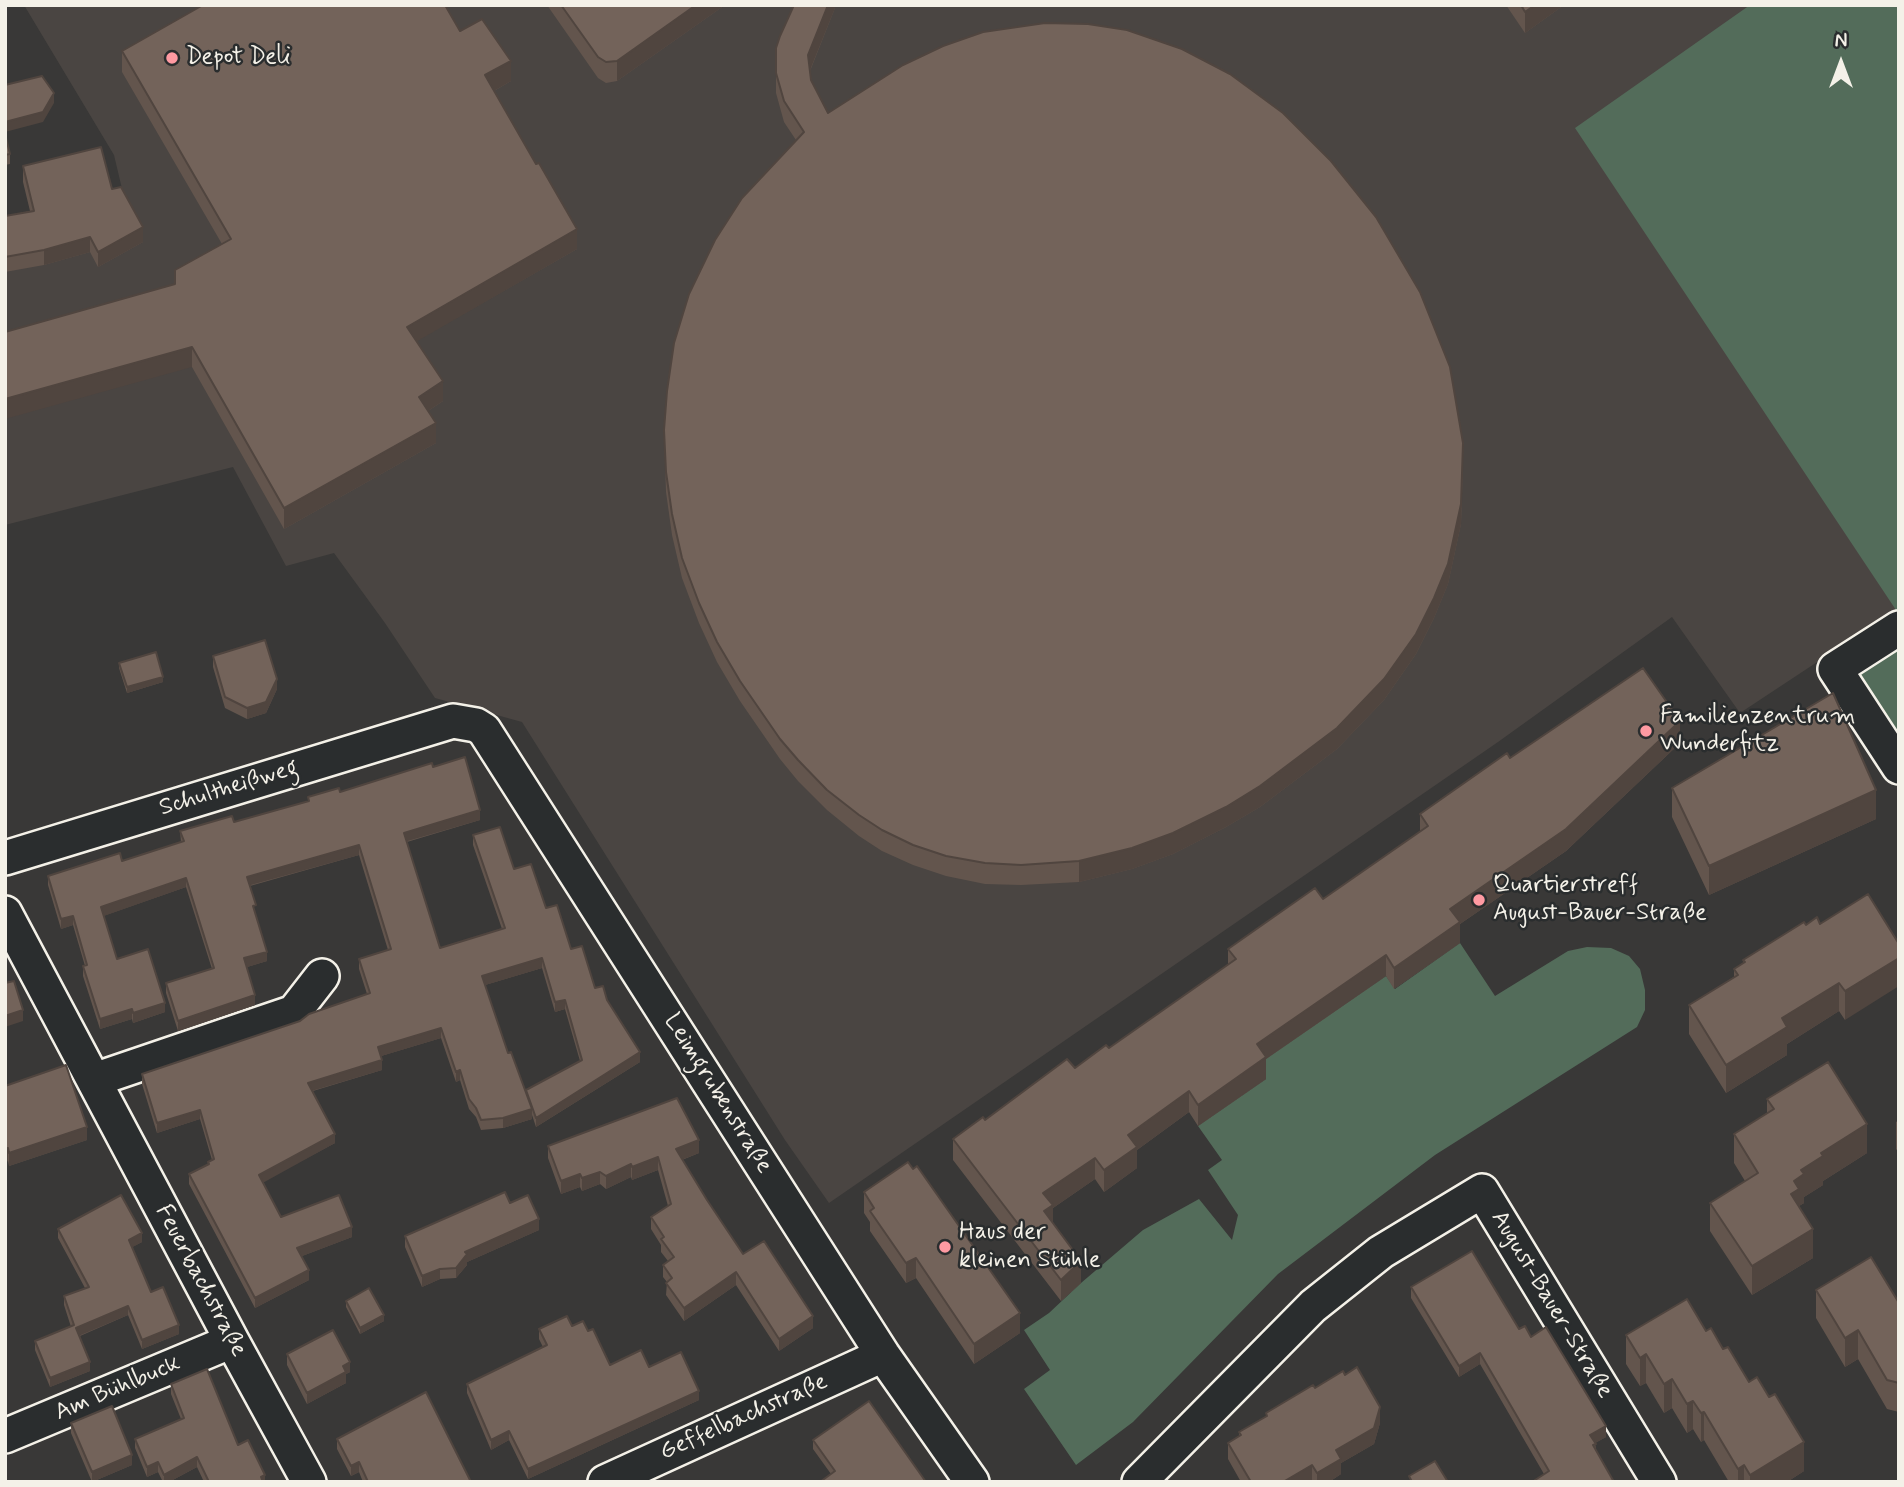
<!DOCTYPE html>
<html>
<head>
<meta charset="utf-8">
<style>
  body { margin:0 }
  #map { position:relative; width:1904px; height:1487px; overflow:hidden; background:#393837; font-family:Mynerve,sans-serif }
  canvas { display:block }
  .frame { position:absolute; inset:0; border:7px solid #f4f1e8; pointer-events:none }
  .north { position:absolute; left:1806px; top:28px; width:70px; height:70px; -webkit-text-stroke:5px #2a2d2e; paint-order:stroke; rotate:0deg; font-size:19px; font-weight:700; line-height:28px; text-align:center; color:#f4f1e8 }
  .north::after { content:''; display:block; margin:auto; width:24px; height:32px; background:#f4f1e8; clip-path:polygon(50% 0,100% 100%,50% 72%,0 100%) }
</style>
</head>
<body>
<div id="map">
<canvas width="1904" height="1487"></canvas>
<div class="frame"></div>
<div class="north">N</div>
</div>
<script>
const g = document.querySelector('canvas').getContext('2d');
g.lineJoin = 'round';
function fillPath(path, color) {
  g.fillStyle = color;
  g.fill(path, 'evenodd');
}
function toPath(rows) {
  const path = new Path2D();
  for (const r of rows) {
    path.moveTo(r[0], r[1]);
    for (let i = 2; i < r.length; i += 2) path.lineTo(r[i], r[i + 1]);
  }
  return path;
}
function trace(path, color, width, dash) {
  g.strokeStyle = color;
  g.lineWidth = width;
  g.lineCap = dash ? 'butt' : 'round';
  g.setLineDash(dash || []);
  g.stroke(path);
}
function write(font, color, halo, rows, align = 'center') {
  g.font = font + ' Mynerve,sans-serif';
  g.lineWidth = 5;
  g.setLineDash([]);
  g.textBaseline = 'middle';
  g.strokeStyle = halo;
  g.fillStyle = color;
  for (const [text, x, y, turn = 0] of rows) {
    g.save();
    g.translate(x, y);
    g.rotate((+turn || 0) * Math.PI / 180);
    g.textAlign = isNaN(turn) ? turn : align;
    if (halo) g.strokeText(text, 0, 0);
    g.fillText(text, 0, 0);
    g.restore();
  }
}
const built = toPath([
  [24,5,1899,5,1899,608,1740,713,1672,617,1498,742,829,1203,785,1140,522,722,435,698,385,623,334,553,286,566,233,467,5,525,5,220,31,214,29,203,46,199,123,193,114,155]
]);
const green = toPath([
  [1750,5,1899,5,1899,608,1896,610,1575,128],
  [1899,628,1899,767,1835,669],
  [1460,943,1495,996,1568,951,1587,947,1611,948,1629,956,1640,969,1645,990,1645,1010,1637,1027,1435,1155,1278,1274,1133,1422,1076,1465,1024,1389,1050,1370,1024,1330,1049,1313,1081,1283,1143,1230,1199,1199,1232,1240,1238,1215,1208,1170,1222,1160,1198,1126,1266,1079,1257,1065,1386,976,1395,989]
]);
const minor = toPath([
  [1899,628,1835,669,1899,767],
  [5,858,453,721,476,725,484,730,883,1355,972,1482],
  [5,913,232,1341,309,1482],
  [94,1080,294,1012,322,976],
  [5,1436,232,1341],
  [605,1482,883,1355],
  [1139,1482,1313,1306,1381,1252,1482,1191,1659,1482]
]);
const wall = toPath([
  [547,5,725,5,617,81,606,83,598,78],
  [835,5,835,8,810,71,811,80,828,113,1463,464,1461,524,1448,584,1434,618,1416,654,1384,700,1337,749,1260,807,1226,827,1173,854,1132,869,1079,882,1021,885,985,884,946,876,913,865,882,851,859,836,827,810,798,781,780,759,740,701,717,662,699,623,682,578,672,535,666,492,664,430,796,140,784,122,776,93,776,48],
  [1506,5,1564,5,1525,33],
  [460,31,511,81,494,91,577,249,416,341,443,401,428,411,436,443,284,529,192,367,175,284,222,244,122,72,122,51],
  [5,134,10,154,10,164,5,165],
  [23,166,112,189,143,242,98,267,90,252,44,265,5,272,5,216,30,211,23,182],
  [213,656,277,689,266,713,247,719,225,708,213,667],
  [119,663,163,682,127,693,119,668],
  [1680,743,1566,851,1460,924,1460,943,1394,989,1386,976,1266,1059,1266,1079,1198,1126,1189,1112,1137,1150,1137,1168,1104,1192,1095,1179,1053,1208,1053,1223,1081,1283,1061,1301,953,1160,953,1139,1109,1048,1228,965,1228,949,1323,899,1420,832,1420,814,1510,758],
  [433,767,480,820,407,842,440,948,502,929,473,845,473,835,514,869,546,908,595,988,607,1000,640,1062,536,1127,532,1115,532,1119,503,1128,481,1130,476,1117,469,1109,460,1080,456,1082,441,1038,381,1056,382,1070,313,1091,335,1143,262,1182,281,1217,352,1237,302,1256,309,1280,255,1308,189,1184,189,1174,208,1164,208,1162,212,1160,200,1119,157,1133,142,1084,142,1074,300,1021,367,994,359,969,359,959,388,950,359,855,250,886,255,915,267,961,247,967,255,1005,178,1031,166,993,166,983,212,969,186,887,103,916,117,959,165,1012,133,1023,132,1019,100,1029,83,976,83,966,85,966,73,925,61,929,48,885,48,876,122,861,181,842,180,831,234,822,308,801,308,797,340,792],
  [542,968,555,1012,565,1009,580,1061,526,1093,508,1053,485,985],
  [1672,788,1876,819,1709,895,1672,817],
  [1868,894,1845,1020,1839,1011,1787,1044,1787,1055,1726,1093,1689,1034,1689,1005,1734,977,1734,969,1743,963,1743,960,1806,925,1820,924],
  [5,1086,87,1140,9,1166,8,1161,5,1162],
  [1767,1099,1867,1153,1823,1181,1823,1185,1804,1197,1804,1203,1799,1206,1813,1258,1752,1295,1710,1231,1710,1203,1745,1181,1734,1163,1734,1134,1767,1113],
  [1899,1120,1899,1153,1896,1149,1896,1122],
  [548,1146,699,1153,682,1160,707,1200,743,1254,813,1328,779,1351,736,1285,684,1321,666,1295,667,1282,663,1277,663,1265,668,1261,661,1252,661,1245,651,1229,651,1217,668,1206,658,1170,632,1180,631,1177,606,1189,600,1184,582,1191,580,1187,561,1194,548,1158],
  [864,1192,1020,1333,974,1364,916,1278,906,1283,870,1231,870,1222,864,1213],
  [510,1203,539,1230,467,1262,467,1265,456,1278,440,1279,422,1287,405,1247,405,1236],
  [58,1229,142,1242,132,1247,151,1292,179,1334,142,1349,128,1315,80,1336,90,1371,50,1387,35,1350,35,1341,71,1327,64,1305,64,1296,85,1288,58,1238],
  [1411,1287,1519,1329,1531,1337,1606,1437,1595,1443,1596,1449,1544,1474,1480,1364,1459,1377,1411,1298],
  [1816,1290,1899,1303,1899,1412,1887,1409,1858,1359,1845,1367,1816,1318],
  [346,1301,384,1321,360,1334,346,1307],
  [572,1326,588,1331,610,1365,649,1367,699,1400,528,1479,509,1440,491,1450,467,1393,467,1384,543,1347,539,1339,539,1329],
  [1706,1331,1723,1349,1804,1471,1787,1482,1729,1482,1704,1440,1701,1442,1693,1429,1687,1433,1672,1408,1664,1413,1646,1383,1640,1386,1626,1364,1626,1335],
  [287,1354,350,1372,346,1374,346,1383,307,1404,287,1365],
  [171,1384,238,1445,265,1482,204,1482,197,1467,169,1482,163,1482,158,1472,147,1477,135,1448,135,1439,181,1419,171,1394],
  [1315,1388,1380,1423,1374,1444,1341,1463,1341,1474,1329,1482,1312,1482,1312,1481,1310,1482,1241,1482,1228,1459,1228,1443,1239,1436,1239,1432,1266,1417,1266,1413],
  [71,1423,132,1465,92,1482,71,1433],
  [337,1439,471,1482,363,1482,359,1472,351,1476,337,1449],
  [813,1440,926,1482,831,1474,813,1449]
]);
const shadedWall = toPath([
  [696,5,725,5,617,81,617,61],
  [828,5,835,5,835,8,808,75,808,55],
  [1535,5,1564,5,1525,33,1525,12],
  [511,61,511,81,485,96,485,75],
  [54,93,54,103,43,122,5,132,5,122],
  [143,227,143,242,98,267,98,252],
  [577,229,577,249,407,347,407,327],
  [90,237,90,252,44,265,44,250],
  [192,347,192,367,5,419,5,399],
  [443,381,443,401,419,417,419,397],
  [436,423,436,443,284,529,284,508],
  [1463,443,1461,524,1448,584,1434,618,1416,654,1384,700,1337,749,1260,807,1226,827,1173,854,1132,869,1079,882,1079,861],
  [163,677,163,682,127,693,127,687],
  [277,679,277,689,266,713,247,719,247,708],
  [1680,721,1680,743,1566,851,1460,924,1460,943,1394,989,1394,968,1450,909],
  [1876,790,1876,819,1709,895,1709,866],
  [480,810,480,820,404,842,404,833],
  [359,845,359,855,247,886,247,877],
  [186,878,186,887,101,917,101,907],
  [73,916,73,925,61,929,61,919],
  [267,952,267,961,244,968,244,958],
  [1386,955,1386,976,1266,1059,1266,1079,1198,1126,1198,1105,1257,1044],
  [542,958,542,968,482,986,482,976],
  [1899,958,1899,986,1845,1020,1845,991],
  [1839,983,1839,1011,1787,1044,1787,1055,1726,1093,1726,1065,1782,1018],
  [255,995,255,1005,178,1031,178,1021],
  [565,1000,565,1009,555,1012,555,1002],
  [165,1003,165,1012,133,1023,133,1013],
  [132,1009,132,1019,100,1029,100,1019],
  [23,1010,23,1021,5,1027,5,1016],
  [441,1028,441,1038,378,1057,378,1047],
  [640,1052,640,1062,536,1127,536,1118],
  [382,1060,382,1070,308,1092,308,1083],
  [460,1070,460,1080,456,1082,456,1072],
  [1189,1091,1189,1112,1137,1150,1137,1168,1104,1192,1104,1170,1128,1135],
  [532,1109,532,1119,503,1128,503,1118],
  [200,1110,200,1119,157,1133,157,1123],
  [1867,1124,1867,1153,1823,1181,1823,1185,1804,1197,1804,1203,1799,1206,1791,1194,1794,1181,1801,1170,1821,1153],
  [87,1127,87,1140,9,1166,9,1153],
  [335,1134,335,1143,259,1185,259,1175],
  [699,1140,699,1153,676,1162,676,1149],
  [8,1148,8,1161,5,1162,5,1149],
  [658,1157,658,1170,632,1180,632,1167],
  [1095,1158,1095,1179,1053,1208,1053,1226,1044,1233,1043,1193],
  [631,1164,631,1177,606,1189,606,1176],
  [600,1172,600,1184,582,1191,582,1178],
  [580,1174,580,1187,561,1194,561,1181],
  [539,1219,539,1230,467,1262,467,1265,456,1278,456,1268,465,1252],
  [352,1227,352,1237,297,1258,297,1248],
  [1813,1229,1813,1258,1752,1295,1752,1266],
  [142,1233,142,1242,129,1249,129,1240],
  [916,1258,916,1278,906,1283,906,1263],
  [1081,1261,1081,1283,1061,1301,1061,1280],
  [440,1269,440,1279,422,1287,422,1276],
  [309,1270,309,1280,255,1308,255,1298],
  [736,1272,736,1285,684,1321,684,1308],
  [128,1306,128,1315,76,1337,76,1328],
  [1020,1313,1020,1333,974,1364,974,1344],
  [384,1315,384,1321,360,1334,360,1328],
  [813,1316,813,1328,779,1351,779,1339],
  [179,1325,179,1334,142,1349,142,1340],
  [1858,1330,1858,1359,1845,1367,1845,1338],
  [1480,1353,1480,1364,1459,1377,1459,1366],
  [1646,1354,1646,1383,1640,1386,1640,1358],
  [90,1362,90,1371,50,1387,50,1378],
  [350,1362,350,1372,346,1374,346,1383,307,1404,307,1393,343,1366],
  [1672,1379,1672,1408,1664,1413,1664,1384],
  [699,1391,699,1400,528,1479,528,1469],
  [1693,1401,1693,1429,1687,1433,1687,1404],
  [1380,1407,1380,1423,1374,1444,1341,1463,1341,1474,1329,1482,1317,1482,1317,1473,1336,1450],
  [1704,1412,1704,1440,1701,1442,1701,1413],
  [1606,1426,1606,1437,1590,1446,1590,1435],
  [509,1431,509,1440,491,1450,491,1440],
  [1804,1442,1804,1471,1787,1482,1750,1482,1750,1475],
  [132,1455,132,1465,92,1482,92,1472],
  [197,1457,197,1467,169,1482,164,1482,164,1475],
  [158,1462,158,1472,147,1477,147,1467],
  [359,1462,359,1472,351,1476,351,1466],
  [1312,1465,1312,1481,1310,1482,1283,1482],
  [1744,1465,1744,1482,1738,1482,1738,1469],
  [265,1475,265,1482,261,1482,261,1477]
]);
const building = toPath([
  [203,5,445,5,460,31,482,19,511,61,485,75,536,164,539,163,577,229,407,327,443,381,419,397,436,423,284,508,192,347,5,399,5,332,175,284,175,270,231,239,122,51,203,5],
  [561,5,696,5,617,61,606,62,598,57,561,5],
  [794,5,828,5,808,55,811,80,828,113,903,65,943,46,983,32,1045,23,1088,24,1127,30,1182,49,1230,74,1283,113,1331,161,1376,217,1420,292,1450,367,1463,443,1461,504,1448,564,1434,598,1416,634,1384,679,1337,728,1260,786,1226,807,1173,833,1132,848,1079,861,1021,865,985,863,946,856,913,845,882,830,859,815,827,790,798,760,780,739,740,681,717,642,699,603,682,558,672,514,666,472,664,430,667,391,674,343,689,294,715,240,742,198,804,132,784,101,776,73,776,48,780,36,794,5],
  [1521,5,1535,5,1525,12,1521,5],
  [42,76,54,93,43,112,5,122,5,85,42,76],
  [5,134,10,154,5,155,5,134],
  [101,147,112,189,121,187,143,227,98,252,90,237,44,250,5,257,5,216,34,211,23,166,101,147],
  [265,640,277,679,266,702,247,708,225,697,213,656,265,640],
  [156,652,163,677,127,687,119,663,156,652],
  [1643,668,1680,721,1566,829,1450,909,1460,922,1394,968,1386,955,1257,1044,1266,1057,1198,1105,1189,1091,1128,1135,1137,1147,1104,1170,1095,1158,1043,1193,1053,1205,1044,1211,1081,1261,1061,1280,953,1139,983,1117,985,1120,1067,1059,1075,1068,1106,1045,1109,1048,1236,959,1228,949,1315,888,1323,899,1428,826,1420,814,1507,753,1510,758,1643,668],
  [1833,693,1876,790,1709,866,1672,788,1833,693],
  [465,757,480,810,404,833,440,948,505,928,473,835,500,827,514,869,531,864,546,908,557,905,571,949,582,946,595,988,603,986,607,1000,640,1052,536,1118,526,1090,582,1060,565,1000,555,1002,542,958,482,976,508,1053,511,1052,532,1109,503,1118,481,1120,476,1108,469,1099,460,1070,456,1072,441,1028,378,1047,382,1060,308,1083,335,1134,259,1175,281,1217,339,1195,352,1227,297,1248,309,1270,255,1298,189,1174,209,1164,208,1162,214,1159,200,1110,157,1123,142,1074,300,1021,309,1014,370,993,359,959,391,949,359,845,247,877,256,905,253,906,267,952,244,958,255,995,178,1021,166,983,214,968,186,878,101,907,117,959,148,949,165,1003,133,1013,132,1009,100,1019,83,966,87,965,73,916,61,919,48,876,120,853,122,861,184,841,180,831,232,816,234,822,309,801,308,797,339,788,340,792,432,763,433,767,465,757],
  [1868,894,1899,944,1899,958,1845,991,1839,983,1782,1018,1787,1027,1726,1065,1689,1005,1738,975,1734,969,1745,962,1743,960,1804,922,1806,925,1817,917,1820,924,1868,894],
  [14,981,23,1010,5,1016,5,983,14,981],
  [1828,1062,1867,1124,1821,1153,1823,1156,1801,1170,1804,1174,1794,1181,1799,1189,1791,1194,1813,1229,1752,1266,1710,1203,1758,1173,1734,1134,1774,1109,1767,1099,1828,1062],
  [66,1065,87,1127,9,1153,8,1148,5,1149,5,1086,66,1065],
  [677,1098,699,1140,676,1149,707,1200,743,1254,764,1241,813,1316,779,1339,736,1272,684,1308,666,1283,672,1278,663,1265,674,1257,661,1239,664,1237,651,1217,671,1204,658,1157,632,1167,631,1164,606,1176,600,1172,582,1178,580,1174,561,1181,548,1146,677,1098],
  [908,1162,913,1169,917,1166,1020,1313,974,1344,916,1258,906,1263,870,1211,874,1208,864,1192,908,1162],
  [505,1192,510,1203,528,1195,539,1219,465,1252,467,1254,456,1268,440,1269,422,1276,405,1236,505,1192],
  [121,1195,142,1233,129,1240,151,1292,163,1287,179,1325,142,1340,128,1306,76,1328,90,1362,50,1378,35,1341,74,1325,64,1296,89,1287,58,1229,121,1195],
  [1472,1251,1519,1329,1525,1326,1531,1337,1546,1327,1606,1426,1590,1435,1596,1444,1593,1445,1614,1482,1532,1482,1549,1471,1480,1353,1459,1366,1411,1287,1472,1251],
  [1871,1257,1899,1303,1899,1383,1887,1380,1858,1330,1845,1338,1816,1290,1871,1257],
  [369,1288,384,1315,360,1328,346,1301,369,1288],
  [1687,1299,1706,1331,1711,1328,1723,1349,1728,1347,1749,1382,1757,1377,1769,1397,1775,1394,1804,1442,1750,1475,1744,1465,1738,1469,1704,1412,1701,1413,1693,1401,1687,1404,1672,1379,1664,1384,1646,1354,1640,1358,1626,1335,1687,1299],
  [567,1316,572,1326,583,1321,588,1331,593,1329,610,1365,641,1350,649,1367,681,1352,699,1391,528,1469,509,1431,491,1440,467,1384,547,1345,539,1329,567,1316],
  [333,1330,350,1362,343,1366,346,1372,307,1393,287,1354,333,1330],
  [1357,1367,1380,1407,1374,1428,1336,1450,1341,1459,1317,1473,1312,1465,1283,1482,1251,1482,1228,1443,1241,1435,1239,1432,1267,1416,1266,1413,1313,1385,1315,1388,1343,1371,1345,1375,1357,1367],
  [207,1369,238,1445,248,1440,265,1475,261,1477,263,1482,209,1482,197,1457,164,1475,158,1462,147,1467,135,1439,184,1418,171,1384,207,1369],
  [426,1392,471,1482,368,1482,359,1462,351,1466,337,1439,426,1392],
  [869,1401,926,1482,820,1482,835,1471,813,1440,869,1401],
  [112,1406,132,1455,92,1472,71,1423,112,1406],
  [1435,1461,1448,1482,1412,1482,1409,1476,1435,1461]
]);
const markers = [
  [172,58,7,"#ff9aa2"],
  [1646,731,7,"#ff9aa2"],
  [1479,900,7,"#ff9aa2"],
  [945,1247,7,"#ff9aa2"]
];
const poiNames = [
  ["Depot Deli",186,58],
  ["Familienzentrum",1660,717],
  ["Wunderfitz",1660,745],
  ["Quartierstreff",1493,886],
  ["August-Bauer-Straße",1493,914],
  ["Haus der",959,1233],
  ["kleinen Stühle",959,1261]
];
const streetNames = [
  ["Schultheißweg",229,789,-17],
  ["Leimgrubenstraße",717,1094,58],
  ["Feuerbachstraße",200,1281,62],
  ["August-Bauer-Straße",1551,1305,59],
  ["Am Bühlbuck",118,1389,-23],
  ["Geffelbachstraße",744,1418,-24]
];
fillPath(built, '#4a4542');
fillPath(green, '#536c5a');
trace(minor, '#f4f1e8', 38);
trace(minor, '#2a2d2e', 33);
fillPath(wall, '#63554d');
fillPath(shadedWall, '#50453f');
fillPath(building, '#73635a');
trace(building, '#50453f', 2);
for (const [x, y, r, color] of markers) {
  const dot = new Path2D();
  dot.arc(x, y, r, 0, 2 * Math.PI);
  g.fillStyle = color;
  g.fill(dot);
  trace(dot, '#2a2d2e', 2.5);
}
write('24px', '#f4f1e8', '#2a2d2e', poiNames, 'left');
write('24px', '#f4f1e8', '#2a2d2e', streetNames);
</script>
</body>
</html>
